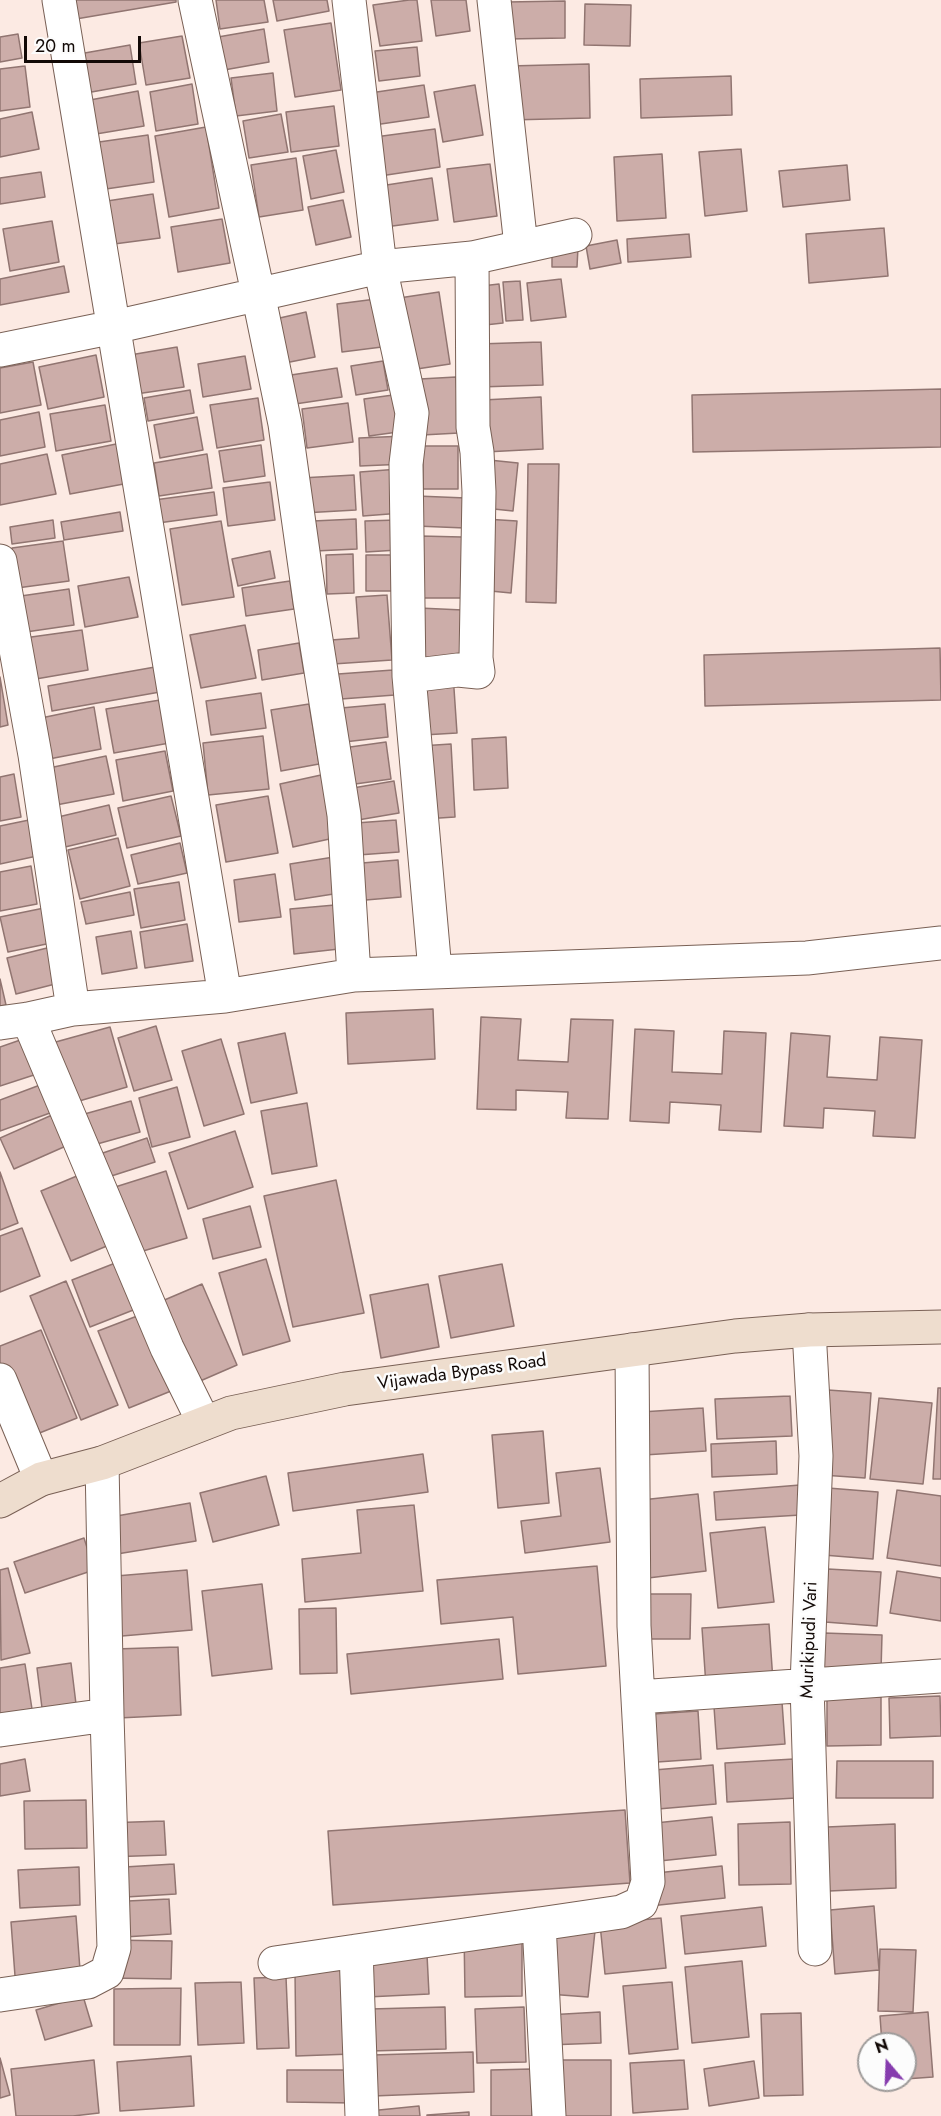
<!DOCTYPE html>
<html>
<head>
<meta charset="utf-8">
<style>
  body { margin:0 }
  #map { position:relative; width:941px; height:2116px; overflow:hidden; background:#fceae3; font-family:Jost,sans-serif }
  canvas { display:block }
  .north { position:absolute; left:857px; top:2032px; width:60px; height:60px; box-sizing:border-box; background:#fcfcfc; border:2px solid #9e9b9a; border-radius:50%; rotate:341deg; font-size:16px; font-weight:700; line-height:24px; text-align:center; color:#120906 }
  .north::after { content:''; display:block; margin:auto; width:21px; height:27px; background:#863cae; clip-path:polygon(50% 0,100% 100%,50% 72%,0 100%) }
  .scale { position:absolute; left:24px; top:36px; width:117px; height:27px; box-sizing:border-box; border:3px solid #120906; border-top:0; padding-left:8px; font-size:18px; line-height:21px; white-space:nowrap; color:#120906; -webkit-text-stroke:4px #fcfcfc; paint-order:stroke }
</style>
</head>
<body>
<div id="map">
<canvas width="941" height="2116"></canvas>
<div class="north">N</div>
<div class="scale">20 m</div>
</div>
<script>
const g = document.querySelector('canvas').getContext('2d');
g.lineJoin = 'round';
function fillPath(path, color) {
  g.fillStyle = color;
  g.fill(path, 'evenodd');
}
function toPath(rows) {
  const path = new Path2D();
  for (const r of rows) {
    path.moveTo(r[0], r[1]);
    for (let i = 2; i < r.length; i += 2) path.lineTo(r[i], r[i + 1]);
  }
  return path;
}
function trace(path, color, width, dash) {
  g.strokeStyle = color;
  g.lineWidth = width;
  g.lineCap = dash ? 'butt' : 'round';
  g.setLineDash(dash || []);
  g.stroke(path);
}
function write(font, color, halo, rows, align = 'center') {
  g.font = font + ' Jost,sans-serif';
  g.lineWidth = 5;
  g.setLineDash([]);
  g.textBaseline = 'middle';
  g.strokeStyle = halo;
  g.fillStyle = color;
  for (const [text, x, y, turn = 0] of rows) {
    g.save();
    g.translate(x, y);
    g.rotate((+turn || 0) * Math.PI / 180);
    g.textAlign = isNaN(turn) ? turn : align;
    if (halo) g.strokeText(text, 0, 0);
    g.fillText(text, 0, 0);
    g.restore();
  }
}
const building = toPath([
  [66,0,176,0,176,2,70,20,66,0],
  [216,0,264,0,268,22,220,29,216,0],
  [273,0,327,0,329,11,277,21,273,0],
  [409,0,417,0,422,41,380,46,373,5,409,0],
  [431,0,466,0,470,31,436,36,431,0],
  [565,1,565,38,507,39,507,2,565,1],
  [585,4,631,5,630,46,584,45,585,4],
  [331,23,341,90,295,97,284,30,331,23],
  [264,29,269,62,224,70,218,37,264,29],
  [18,34,22,58,0,62,0,37,18,34],
  [182,36,190,78,146,85,139,43,182,36],
  [130,45,136,84,86,93,79,54,130,45],
  [417,47,420,76,379,81,375,51,417,47],
  [589,64,590,118,510,120,509,66,589,64],
  [25,66,30,107,0,111,0,69,25,66],
  [273,73,277,111,236,116,231,78,273,73],
  [731,76,732,115,641,118,640,79,731,76],
  [192,84,198,124,156,131,150,92,192,84],
  [424,85,429,117,374,125,370,93,424,85],
  [475,85,483,135,443,142,434,92,475,85],
  [138,91,144,126,96,134,90,100,138,91],
  [334,106,339,146,291,152,286,112,334,106],
  [32,112,39,149,0,157,0,119,32,112],
  [281,114,288,152,249,158,243,121,281,114],
  [206,127,219,208,169,217,155,136,206,127],
  [435,129,440,167,380,176,375,137,435,129],
  [148,135,154,182,99,190,92,143,148,135],
  [741,149,747,211,705,216,699,152,741,149],
  [336,150,344,192,311,199,303,156,336,150],
  [662,154,666,218,617,221,614,157,662,154],
  [296,158,303,210,259,217,251,165,296,158],
  [490,164,497,216,454,222,447,169,490,164],
  [847,165,850,200,783,207,779,171,847,165],
  [41,172,45,197,0,204,0,178,41,172],
  [432,178,438,220,385,227,380,186,432,178],
  [153,194,160,238,114,244,107,201,153,194],
  [343,200,351,237,316,245,308,207,343,200],
  [222,219,230,263,178,272,171,227,222,219],
  [52,221,59,262,10,271,3,229,52,221],
  [884,228,888,276,809,283,806,234,884,228],
  [689,234,691,257,628,262,627,239,689,234],
  [617,240,621,263,590,269,586,246,617,240],
  [552,247,578,247,577,267,552,267,552,247],
  [64,266,69,292,0,305,0,279,64,266],
  [561,279,566,317,531,321,527,283,561,279],
  [520,281,523,320,506,321,503,282,520,281],
  [499,284,503,323,476,326,473,287,499,284],
  [439,292,450,364,410,370,399,298,439,292],
  [376,299,382,347,342,352,337,304,376,299],
  [306,312,315,357,280,364,271,320,306,312],
  [541,342,543,385,479,387,478,344,541,342],
  [177,347,184,387,136,394,130,355,177,347],
  [96,355,104,397,48,409,39,367,96,355],
  [245,356,251,389,203,397,198,364,245,356],
  [383,361,388,390,356,395,351,366,383,361],
  [33,362,41,405,0,413,0,368,33,362],
  [337,368,342,397,295,404,291,375,337,368],
  [456,377,459,433,422,435,420,379,456,377],
  [941,389,941,447,693,452,692,395,941,389],
  [190,390,194,413,148,421,144,398,190,390],
  [393,395,398,432,369,436,364,399,393,395],
  [541,397,543,449,485,452,483,400,541,397],
  [258,398,264,440,217,448,210,405,258,398],
  [348,403,353,442,307,448,302,409,348,403],
  [105,405,111,441,56,451,50,414,105,405],
  [39,412,45,447,0,456,0,420,39,412],
  [197,417,203,450,160,458,154,425,197,417],
  [405,436,406,464,360,466,359,438,405,436],
  [121,443,129,483,70,494,62,455,121,443],
  [261,445,265,476,224,482,219,451,261,445],
  [423,446,458,446,458,489,423,489,423,446],
  [47,454,56,494,0,505,0,464,47,454],
  [207,454,212,488,159,496,154,463,207,454],
  [489,460,518,463,513,511,484,508,489,460],
  [528,464,559,464,556,603,526,602,528,464],
  [399,469,402,513,363,516,360,472,399,469],
  [354,475,356,510,303,513,301,478,354,475],
  [270,482,275,520,228,526,223,488,270,482],
  [214,492,217,515,158,523,154,500,214,492],
  [417,496,466,498,465,528,416,526,417,496],
  [120,512,123,531,64,540,61,522,120,512],
  [356,519,357,549,315,551,313,521,356,519],
  [485,519,517,521,511,593,480,590,485,519],
  [53,520,55,538,12,544,10,527,53,520],
  [397,520,398,550,366,552,365,521,397,520],
  [221,521,234,597,182,605,170,529,221,521],
  [420,536,462,537,461,598,420,598,420,536],
  [63,541,69,581,17,588,12,548,63,541],
  [270,551,275,578,238,586,232,559,270,551],
  [353,554,354,593,327,594,326,555,353,554],
  [366,555,399,555,398,591,366,591,366,555],
  [129,577,138,617,85,627,78,586,129,577],
  [290,581,294,609,246,616,242,588,290,581],
  [69,589,74,625,19,633,14,597,69,589],
  [387,595,392,660,333,664,331,640,359,638,356,597,387,595],
  [419,608,463,610,459,663,416,661,419,608],
  [245,625,256,678,201,688,190,635,245,625],
  [82,630,88,670,30,680,24,638,82,630],
  [299,643,304,673,262,680,258,650,299,643],
  [940,648,941,700,705,706,704,655,940,648],
  [155,667,160,692,52,711,48,686,155,667],
  [393,670,395,695,341,699,338,674,393,670],
  [453,674,457,733,423,735,419,676,453,674],
  [0,677,8,725,0,727,0,677],
  [261,693,266,728,211,735,206,701,261,693],
  [166,699,175,742,114,753,106,709,166,699],
  [309,704,319,764,281,771,271,710,309,704],
  [385,704,388,737,344,742,341,708,385,704],
  [94,707,101,749,49,759,41,718,94,707],
  [263,736,269,789,208,795,203,743,263,736],
  [506,737,508,788,474,790,472,739,506,737],
  [386,742,391,779,348,785,343,748,386,742],
  [451,744,455,817,424,819,420,746,451,744],
  [165,751,173,791,123,801,116,760,165,751],
  [106,756,114,794,56,805,49,768,106,756],
  [14,774,21,817,0,821,0,777,14,774],
  [321,775,334,838,293,847,280,784,321,775],
  [394,781,399,813,352,821,347,789,394,781],
  [171,796,181,836,127,848,118,808,171,796],
  [268,796,278,853,226,862,216,805,268,796],
  [109,805,116,835,65,847,58,817,109,805],
  [29,820,37,856,0,864,0,826,29,820],
  [396,820,399,852,358,855,356,823,396,820],
  [118,838,130,886,80,899,68,850,118,838],
  [180,843,187,873,138,884,131,855,180,843],
  [334,857,340,893,295,900,290,864,334,857],
  [398,860,401,897,354,901,350,864,398,860],
  [31,866,37,904,0,911,0,872,31,866],
  [275,874,281,917,239,922,234,880,275,874],
  [179,882,185,920,141,928,134,889,179,882],
  [130,892,134,915,86,924,81,902,130,892],
  [335,905,339,949,294,954,290,909,335,905],
  [49,907,56,942,8,952,0,917,49,907],
  [187,924,193,961,145,968,140,932,187,924],
  [131,931,137,968,102,974,96,937,131,931],
  [59,945,67,981,16,994,7,958,59,945],
  [0,979,6,1005,0,1006,0,979],
  [433,1009,435,1059,348,1064,346,1013,433,1009],
  [481,1017,521,1019,518,1060,568,1062,571,1019,613,1020,608,1119,566,1118,568,1092,516,1090,516,1110,477,1109,481,1017],
  [156,1026,172,1080,134,1091,118,1038,156,1026],
  [110,1027,127,1087,69,1104,52,1043,110,1027],
  [635,1029,674,1031,672,1072,722,1074,724,1031,766,1033,761,1132,719,1130,721,1105,670,1102,669,1123,630,1121,635,1029],
  [285,1033,297,1093,251,1103,238,1043,285,1033],
  [791,1033,830,1036,827,1077,877,1080,880,1037,922,1040,915,1138,873,1136,875,1111,824,1108,823,1128,784,1126,791,1033],
  [26,1038,37,1074,0,1086,0,1047,26,1038],
  [221,1039,244,1114,204,1126,182,1051,221,1039],
  [40,1085,50,1113,0,1131,0,1100,40,1085],
  [177,1087,190,1137,152,1147,139,1098,177,1087],
  [131,1101,140,1132,90,1146,81,1115,131,1101],
  [307,1103,317,1166,272,1174,261,1111,307,1103],
  [52,1115,66,1146,14,1169,0,1138,52,1115],
  [235,1131,253,1187,188,1209,169,1153,235,1131],
  [147,1138,155,1162,102,1179,94,1156,147,1138],
  [166,1171,187,1238,133,1254,112,1188,166,1171],
  [0,1172,18,1223,0,1230,0,1172],
  [84,1173,114,1243,71,1261,41,1191,84,1173],
  [336,1180,364,1313,293,1327,264,1196,336,1180],
  [250,1206,261,1247,213,1259,203,1219,250,1206],
  [22,1228,40,1276,0,1292,0,1236,22,1228],
  [266,1259,290,1341,243,1355,219,1273,266,1259],
  [123,1260,141,1307,90,1327,72,1280,123,1260],
  [502,1264,514,1326,451,1338,439,1276,502,1264],
  [66,1281,118,1405,81,1420,30,1296,66,1281],
  [202,1284,237,1365,191,1385,155,1304,202,1284],
  [428,1284,439,1347,381,1358,370,1295,428,1284],
  [145,1313,176,1389,129,1408,98,1331,145,1313],
  [41,1330,77,1418,27,1438,0,1370,0,1346,41,1330],
  [938,1388,941,1388,941,1479,933,1479,938,1388],
  [828,1390,871,1393,865,1478,822,1475,828,1390],
  [790,1396,792,1436,717,1439,715,1399,790,1396],
  [879,1398,932,1403,923,1484,870,1479,879,1398],
  [703,1408,706,1451,644,1455,641,1412,703,1408],
  [543,1431,549,1503,498,1508,492,1435,543,1431],
  [776,1441,777,1474,712,1477,711,1444,776,1441],
  [423,1454,428,1492,293,1511,288,1473,423,1454],
  [600,1468,610,1542,525,1553,521,1521,561,1516,556,1473,600,1468],
  [266,1476,279,1525,213,1542,200,1493,266,1476],
  [800,1485,801,1515,716,1520,714,1492,800,1485],
  [828,1488,878,1492,873,1559,823,1555,828,1488],
  [897,1490,941,1496,941,1566,887,1558,897,1490],
  [698,1494,706,1571,648,1578,641,1500,698,1494],
  [190,1503,196,1541,117,1554,111,1517,190,1503],
  [414,1505,423,1591,305,1602,302,1559,361,1553,357,1510,414,1505],
  [765,1527,774,1602,718,1608,710,1533,765,1527],
  [84,1538,94,1570,25,1593,14,1562,84,1538],
  [597,1566,606,1666,518,1674,513,1617,441,1624,437,1580,597,1566],
  [8,1568,30,1653,1,1660,0,1570,8,1568],
  [828,1569,881,1572,877,1626,825,1622,828,1569],
  [187,1570,192,1630,122,1636,116,1576,187,1570],
  [897,1571,941,1578,941,1621,890,1613,897,1571],
  [262,1584,272,1669,212,1676,202,1591,262,1584],
  [643,1594,691,1594,690,1639,642,1639,643,1594],
  [336,1608,337,1673,300,1674,299,1609,336,1608],
  [769,1624,773,1681,706,1686,702,1628,769,1624],
  [824,1633,882,1635,881,1671,823,1669,824,1633],
  [499,1639,503,1679,351,1694,347,1654,499,1639],
  [178,1647,181,1715,118,1718,115,1649,178,1647],
  [71,1663,76,1704,42,1708,37,1668,71,1663],
  [25,1664,32,1709,0,1714,0,1668,25,1664],
  [940,1696,941,1736,890,1738,889,1698,940,1696],
  [827,1697,881,1697,881,1745,827,1746,827,1697],
  [782,1702,785,1744,717,1749,714,1707,782,1702],
  [698,1711,701,1759,657,1762,654,1714,698,1711],
  [25,1759,30,1791,0,1796,0,1764,25,1759],
  [794,1759,796,1798,727,1802,725,1763,794,1759],
  [837,1761,933,1761,933,1798,836,1798,837,1761],
  [713,1765,716,1804,658,1809,654,1770,713,1765],
  [86,1800,87,1848,25,1849,24,1801,86,1800],
  [625,1810,630,1883,333,1905,328,1831,625,1810],
  [712,1817,716,1855,650,1862,646,1824,712,1817],
  [164,1821,166,1855,107,1857,105,1823,164,1821],
  [790,1822,791,1884,739,1885,738,1824,790,1822],
  [895,1824,896,1888,829,1891,827,1827,895,1824],
  [174,1864,176,1894,109,1898,108,1868,174,1864],
  [722,1866,725,1898,650,1906,647,1874,722,1866],
  [79,1867,80,1905,20,1908,18,1870,79,1867],
  [169,1899,171,1934,109,1938,107,1902,169,1899],
  [874,1906,879,1970,835,1974,830,1910,874,1906],
  [762,1907,766,1946,685,1954,681,1916,762,1907],
  [76,1916,80,1970,15,1976,11,1922,76,1916],
  [661,1918,666,1968,605,1974,600,1924,661,1918],
  [553,1928,595,1931,588,1997,548,1994,553,1928],
  [464,1931,522,1931,522,1996,465,1997,464,1931],
  [426,1935,429,1994,367,1997,364,1938,426,1935],
  [110,1940,172,1941,171,1979,109,1978,110,1940],
  [880,1949,916,1950,913,2012,878,2011,880,1949],
  [742,1961,749,2037,692,2043,685,1967,742,1961],
  [350,1970,352,2054,296,2056,295,1972,350,1970],
  [286,1977,289,2048,257,2049,254,1978,286,1977],
  [241,1982,244,2043,198,2045,195,1983,241,1982],
  [672,1982,678,2049,629,2054,623,1986,672,1982],
  [181,1988,180,2045,114,2045,114,1989,181,1988],
  [83,1996,92,2026,45,2040,36,2010,83,1996],
  [445,2007,446,2049,370,2051,370,2009,445,2007],
  [524,2007,526,2062,477,2063,475,2009,524,2007],
  [600,2012,601,2043,548,2045,547,2015,600,2012],
  [928,2012,933,2077,905,2079,905,2044,882,2044,880,2016,928,2012],
  [801,2013,803,2095,764,2096,761,2014,801,2013],
  [473,2052,474,2092,373,2096,372,2055,473,2052],
  [191,2056,194,2106,120,2111,117,2062,191,2056],
  [0,2058,10,2095,0,2098,0,2058],
  [94,2060,99,2113,73,2116,16,2116,11,2069,94,2060],
  [558,2060,611,2060,611,2116,558,2116,558,2060],
  [684,2060,688,2109,633,2113,630,2063,684,2060],
  [754,2061,759,2098,709,2106,704,2069,754,2061],
  [531,2069,532,2116,491,2116,491,2070,531,2069],
  [287,2070,354,2070,354,2103,287,2102,287,2070],
  [419,2106,420,2116,369,2116,369,2111,419,2106],
  [469,2112,469,2116,427,2116,427,2115,469,2112]
]);
const minor = toPath([
  [59,0,225,996],
  [195,0,258,293,285,424,310,602,344,815,354,975],
  [349,0,380,267,412,413,406,464,409,676,435,971],
  [494,0,521,246],
  [0,350,114,327,380,267,472,258,575,235],
  [0,561,35,755,73,1009],
  [409,676,458,670,478,672,476,658,479,492,477,452,473,427,472,258],
  [28,1019,167,1348,204,1423],
  [0,1023,28,1019,73,1009,225,996,354,975,807,958,941,943],
  [809,1330,816,1456,807,1685,815,1949],
  [0,1380,41,1479],
  [638,1697,941,1676],
  [0,1730,107,1715,102,1463],
  [539,1924,549,2116],
  [356,1951,362,2116],
  [275,1963,621,1912,641,1903,648,1882,634,1626,632,1350],
  [0,1995,88,1982,107,1972,114,1948,107,1715]
]);
const secondary = toPath([
  [0,1501,41,1479,102,1463,231,1413,345,1389,735,1336,809,1330,941,1327]
]);
const streetNames = [
  ["Vijawada Bypass Road",462,1373,-8],
  ["Murikipudi Vari",810,1640,-88]
];
fillPath(building, '#ccada9');
trace(building, '#917571', 1.5);
trace(minor, '#796055', 35);
trace(secondary, '#796055', 35);
trace(minor, '#fff', 33);
trace(secondary, '#eeddce', 33);
write('18px', '#120906', '#fcfcfc', streetNames);
</script>
</body>
</html>
